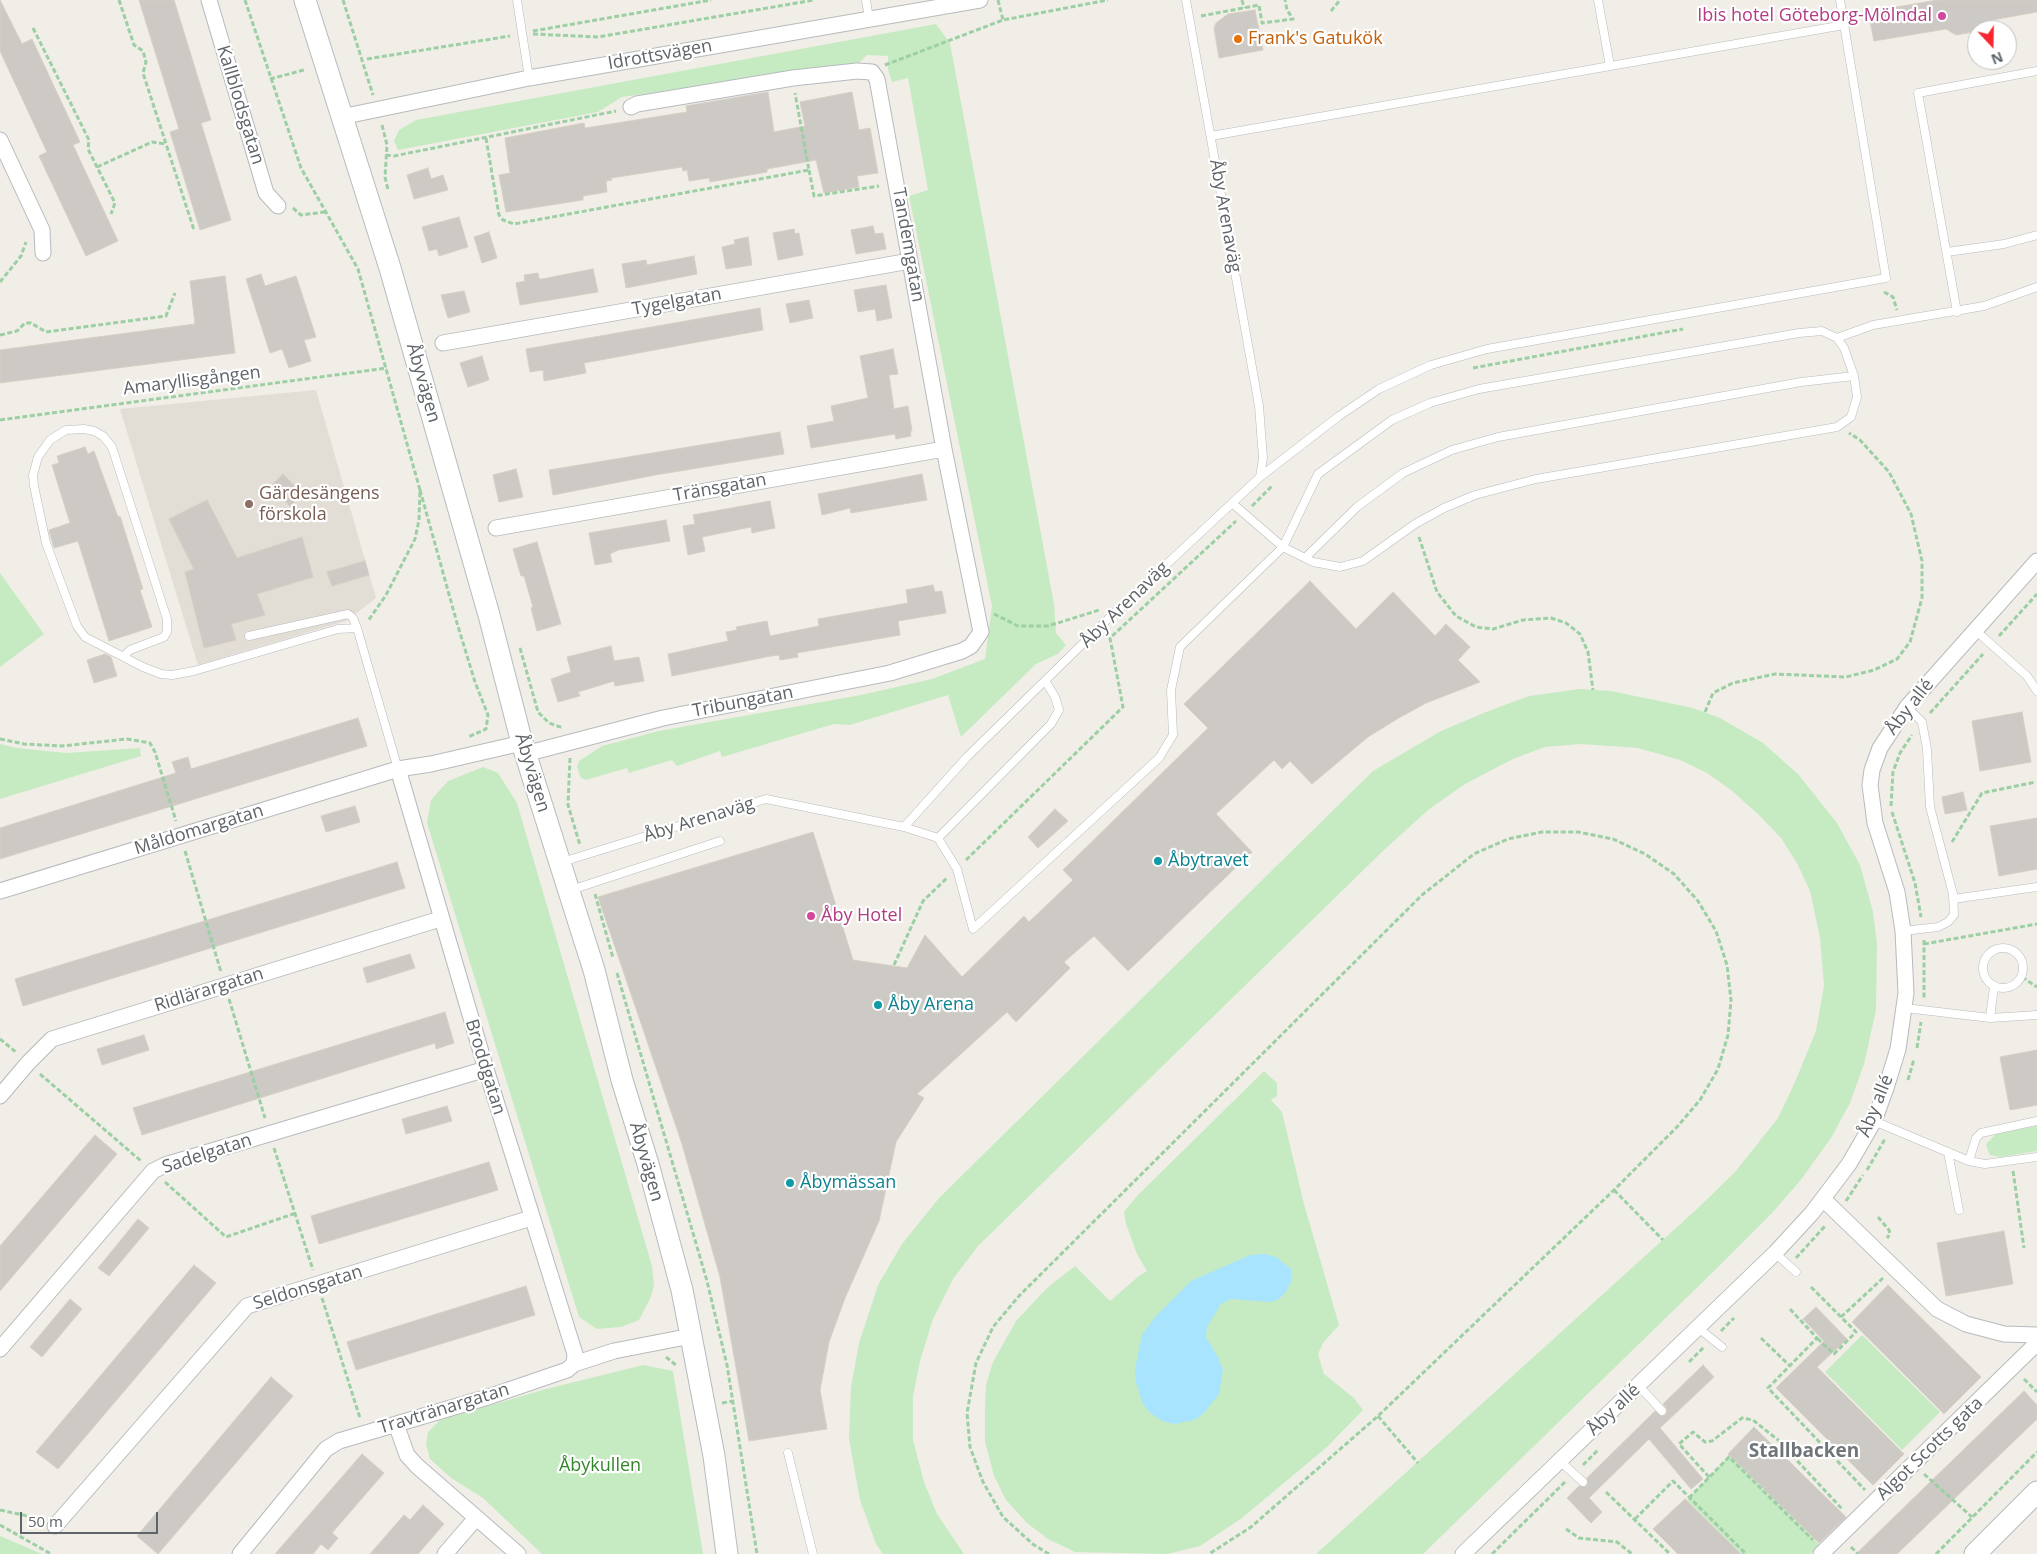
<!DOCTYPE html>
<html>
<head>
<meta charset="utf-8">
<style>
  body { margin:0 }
  #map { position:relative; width:2037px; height:1554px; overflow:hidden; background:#f1eee7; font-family:"Open Sans",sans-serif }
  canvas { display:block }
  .north { position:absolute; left:1967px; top:20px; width:50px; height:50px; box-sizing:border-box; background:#fff; border:1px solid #bfc1c3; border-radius:50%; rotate:159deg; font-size:14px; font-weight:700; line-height:20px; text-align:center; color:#5e6468 }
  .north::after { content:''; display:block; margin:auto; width:18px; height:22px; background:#f8262e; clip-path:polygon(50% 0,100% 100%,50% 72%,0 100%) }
  .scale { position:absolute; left:20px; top:1512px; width:138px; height:22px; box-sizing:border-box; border:2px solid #5e6468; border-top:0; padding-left:6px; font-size:15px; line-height:18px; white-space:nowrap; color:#5e6468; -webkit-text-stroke:4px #fff; paint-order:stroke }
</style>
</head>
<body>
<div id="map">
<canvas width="2037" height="1554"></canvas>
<div class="north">N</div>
<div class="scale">50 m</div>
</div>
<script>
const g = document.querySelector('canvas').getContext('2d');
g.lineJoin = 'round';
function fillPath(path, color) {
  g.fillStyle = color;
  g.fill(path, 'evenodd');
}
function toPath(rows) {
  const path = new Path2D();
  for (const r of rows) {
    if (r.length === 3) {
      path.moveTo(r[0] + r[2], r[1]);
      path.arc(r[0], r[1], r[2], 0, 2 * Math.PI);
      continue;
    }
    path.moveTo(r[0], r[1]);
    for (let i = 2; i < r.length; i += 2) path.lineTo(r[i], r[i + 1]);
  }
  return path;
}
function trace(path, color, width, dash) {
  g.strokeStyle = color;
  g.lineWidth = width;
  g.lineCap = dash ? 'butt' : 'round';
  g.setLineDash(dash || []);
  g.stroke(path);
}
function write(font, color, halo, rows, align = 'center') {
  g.font = font + ' "Open Sans",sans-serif';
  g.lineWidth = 4.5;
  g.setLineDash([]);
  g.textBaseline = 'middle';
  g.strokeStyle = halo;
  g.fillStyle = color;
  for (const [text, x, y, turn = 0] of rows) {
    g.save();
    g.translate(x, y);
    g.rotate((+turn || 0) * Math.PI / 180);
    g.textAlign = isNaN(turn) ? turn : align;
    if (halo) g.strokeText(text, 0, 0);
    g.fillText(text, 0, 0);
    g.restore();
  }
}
const education = toPath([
  [316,390,376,598,346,621,198,665,120,409]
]);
const green = toPath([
  [936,24,950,43,1054,604,1056,633,1066,645,1058,654,1036,664,961,737,948,695,850,725,834,724,722,757,720,751,677,766,672,760,629,773,627,768,586,780,581,778,577,767,579,761,602,746,659,731,861,695,932,679,985,659,992,606,909,196,928,190,908,78,892,82,888,70,888,56,867,55,859,63,622,97,598,112,398,150,394,141,399,130,416,120],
  [0,573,44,634,0,667],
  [1580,689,1611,691,1693,708,1720,718,1763,743,1798,774,1837,823,1860,865,1873,912,1877,943,1876,1010,1864,1064,1850,1103,1831,1138,1800,1181,1772,1213,1712,1273,1423,1554,1316,1554,1698,1208,1735,1172,1778,1118,1795,1082,1816,1031,1824,986,1820,938,1810,891,1797,863,1781,838,1758,814,1731,790,1707,773,1680,760,1638,748,1581,744,1545,747,1513,759,1465,784,1428,810,1384,850,978,1246,953,1279,933,1319,920,1361,913,1396,913,1440,924,1482,937,1514,964,1554,883,1554,876,1544,860,1500,849,1439,851,1387,859,1343,878,1285,902,1244,939,1198,1373,771,1441,731,1486,712,1529,696],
  [0,744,17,748,66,753,140,748,141,756,0,799],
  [483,767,498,773,517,803,652,1266,654,1286,650,1299,639,1320,621,1327,597,1329,579,1317,427,823,431,800,448,781],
  [1264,1071,1277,1083,1277,1096,1271,1100,1282,1112,1304,1204,1339,1325,1323,1343,1318,1354,1324,1374,1354,1398,1363,1410,1327,1447,1242,1518,1200,1546,1167,1554,1075,1552,1048,1539,1027,1523,1006,1500,994,1476,985,1442,985,1409,986,1385,993,1362,1016,1321,1047,1288,1075,1266,1110,1301,1139,1276,1147,1271,1137,1254,1126,1224,1124,1212,1137,1196],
  [2037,1126,2037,1151,2000,1157,1990,1155,1988,1151,1986,1144,1997,1133],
  [1862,1335,1940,1412,1902,1450,1825,1372],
  [643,1365,673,1371,703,1554,542,1554,483,1498,451,1478,430,1459,426,1444,428,1432,440,1420,546,1389],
  [1729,1456,1820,1545,1810,1554,1742,1554,1687,1500],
  [0,1536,12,1541,42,1554,0,1554]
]);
const water = toPath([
  [1265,1254,1276,1257,1291,1269,1291,1281,1286,1292,1279,1299,1271,1302,1231,1299,1221,1304,1207,1327,1206,1337,1219,1359,1223,1370,1219,1394,1203,1414,1194,1420,1174,1424,1162,1421,1149,1412,1142,1402,1136,1382,1135,1369,1142,1335,1156,1316,1191,1281,1250,1255]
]);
const building = toPath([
  [0,0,22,44,32,39,80,142,73,145,118,241,86,256,39,156,47,152,0,51,0,0],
  [139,0,174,0,211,120,201,123,231,220,200,230,170,132,179,129,139,0],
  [1937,0,2037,0,2037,12,1992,20,1985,30,1956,35,1946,29,1874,41,1868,12,1937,0],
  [1255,10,1263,50,1219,58,1214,28,1216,23,1228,14,1255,10],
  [768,92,774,132,805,126,800,102,852,92,859,130,870,128,878,173,857,176,859,187,824,193,816,160,767,169,767,172,710,182,709,178,689,181,687,170,683,171,682,167,611,178,612,180,606,181,607,192,583,196,583,200,506,212,499,175,510,173,505,138,584,123,585,128,687,112,686,106,768,92],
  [428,168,431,179,443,175,448,190,414,199,407,175,428,168],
  [459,217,468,247,439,256,437,249,429,251,422,227,459,217],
  [873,226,875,234,883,233,886,249,856,254,851,230,873,226],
  [794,229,795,234,799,233,803,255,778,260,773,233,794,229],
  [489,232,497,258,482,263,474,237,489,232],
  [748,237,752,265,726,269,722,247,735,244,734,240,748,237],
  [694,256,697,274,626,288,622,264,646,260,647,265,694,256],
  [593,269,598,292,520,305,516,283,525,281,524,275,538,273,539,279,542,279,593,269],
  [261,274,265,286,296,276,316,337,304,340,311,361,289,368,282,349,270,353,246,279,261,274],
  [225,276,235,353,0,383,0,350,195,324,190,281,225,276],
  [886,285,892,318,877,321,875,309,858,312,854,290,886,285],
  [464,291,470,312,448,318,441,295,464,291],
  [809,300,813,318,790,323,786,304,809,300],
  [760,308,763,330,584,363,586,373,544,381,543,370,530,372,526,349,760,308],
  [893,349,898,374,889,375,894,409,908,406,912,431,910,431,911,436,896,439,895,434,811,448,807,426,834,421,831,406,868,398,860,356,893,349],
  [482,356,489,380,468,387,460,363,482,356],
  [780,432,784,454,655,475,553,495,549,470,780,432],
  [85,447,88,454,94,451,118,517,120,516,143,589,140,590,152,627,109,641,78,541,54,548,49,530,70,523,52,465,59,463,57,456,85,447],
  [516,469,523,497,499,502,493,475,516,469],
  [283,474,302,494,290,506,271,486,283,474],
  [922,474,927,500,851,513,850,508,822,515,818,494,922,474],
  [207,500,237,558,302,537,313,577,257,594,265,615,231,624,236,640,204,648,185,572,194,569,169,519,207,500],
  [770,501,775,528,752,533,751,527,702,537,705,551,688,555,683,526,695,524,693,515,770,501],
  [666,520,670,541,618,550,610,554,612,562,595,565,589,533,666,520],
  [537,542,561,624,537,631,531,608,533,607,524,576,521,576,513,549,537,542],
  [365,561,369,575,332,586,327,572,365,561],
  [1310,581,1356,629,1393,592,1435,636,1446,624,1470,647,1458,660,1480,682,1426,703,1397,719,1368,737,1312,784,1290,761,1282,769,1274,760,1216,814,1252,852,1128,971,1094,936,1064,962,1070,968,1016,1022,1007,1012,917,1094,924,1098,896,1142,879,1221,845,1298,829,1342,820,1390,827,1429,749,1441,720,1277,682,1144,598,897,813,832,853,960,907,968,925,935,962,977,1024,916,1029,922,1073,880,1063,870,1208,728,1184,704,1310,581],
  [933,585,935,592,942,591,946,613,898,621,900,635,797,653,798,657,780,660,779,655,771,656,672,676,668,654,728,641,726,632,737,630,736,627,767,621,770,636,819,626,818,619,908,603,906,590,933,585],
  [611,646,614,661,639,657,644,681,615,686,614,681,578,692,580,696,558,702,551,679,571,672,567,657,611,646],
  [105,654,111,657,117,676,94,683,87,660,105,654],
  [2022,712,2031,762,1980,771,1972,721,2022,712],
  [358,718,367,746,0,859,0,828,176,773,172,762,188,757,191,769,358,718],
  [1963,792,1967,810,1945,814,1942,797,1963,792],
  [355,806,360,822,326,832,321,816,355,806],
  [1055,809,1068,821,1038,848,1028,837,1055,809],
  [2037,818,2037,869,1999,876,1990,826,2037,818],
  [397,862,405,888,23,1006,15,979,397,862],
  [410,954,415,968,367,983,363,968,410,954],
  [445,1012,454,1043,436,1049,435,1043,142,1135,133,1108,445,1012],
  [144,1035,149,1050,102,1065,97,1049,144,1035],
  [2037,1050,2037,1105,2010,1110,2000,1057,2037,1050],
  [447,1106,452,1121,406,1134,402,1119,447,1106],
  [95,1135,117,1154,0,1291,0,1246,95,1135],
  [489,1162,498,1190,319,1244,311,1216,489,1162],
  [138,1219,149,1228,109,1276,98,1268,138,1219],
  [2004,1231,2013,1284,1946,1296,1937,1243,2004,1231],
  [194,1265,216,1283,58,1469,36,1452,194,1265],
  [1888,1285,1981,1377,1944,1414,1852,1322,1888,1285],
  [526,1286,535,1315,356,1370,347,1342,526,1286],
  [70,1299,82,1309,42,1357,30,1347,70,1299],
  [1816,1307,1847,1339,1817,1367,1904,1454,1873,1485,1776,1388,1824,1341,1803,1319,1816,1307],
  [1703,1365,1714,1377,1660,1428,1703,1479,1691,1489,1649,1439,1589,1498,1602,1512,1591,1523,1567,1498,1579,1486,1587,1486,1587,1478,1592,1473,1655,1411,1661,1416,1666,1415,1667,1409,1663,1404,1703,1365],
  [271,1377,293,1396,158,1554,137,1536,271,1377],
  [2024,1391,2037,1405,2037,1419,1897,1554,1856,1554,2024,1391],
  [1754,1427,1846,1517,1819,1543,1728,1454,1754,1427],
  [362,1454,384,1473,332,1533,338,1538,328,1550,321,1544,313,1554,275,1554,362,1454],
  [1685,1499,1741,1554,1678,1554,1653,1529,1685,1499],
  [423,1505,444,1524,418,1554,370,1554,404,1515,410,1520,423,1505]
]);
const path = toPath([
  [119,0,134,45,143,51,146,62,143,73,194,230],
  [245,0,301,168,358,269,420,490,419,520,415,539,386,595,368,621],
  [343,0,373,95],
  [998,0,1003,20],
  [1242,0,1244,8],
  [1331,11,1340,0],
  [1201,16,1259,5,1262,23,1293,19,1287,10,1285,0],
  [33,28,89,140,88,149,115,203,111,214],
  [533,31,711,0],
  [533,34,598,37,814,0],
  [367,59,510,36],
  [885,65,1003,20,1108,0],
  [270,79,304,70],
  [382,125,387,145,385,177,388,190],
  [486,138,499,215,503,220,514,224,809,170,795,93],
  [386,155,394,156,616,111],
  [97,167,152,142,165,144],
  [809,170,814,196,879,186],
  [293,208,301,215,325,212],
  [0,282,21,256,26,242],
  [1884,292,1893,297,1897,310],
  [0,335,17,331,25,323,31,323,46,332,166,316,175,293],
  [1473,368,1683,329],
  [0,420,387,368],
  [420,490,457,623,475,682,488,715,486,729,468,737],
  [1252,506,1272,486],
  [1419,537,1437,592,1456,616,1476,627,1493,629,1523,620,1551,618,1566,623,1580,634,1588,652,1593,690],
  [994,614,1018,626,1048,626,1099,610],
  [1999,636,2037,594],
  [520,648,538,712,549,723,563,728],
  [1705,712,1713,693,1733,683,1775,674,1846,677,1874,670,1897,659,1910,642,1922,598,1922,561,1911,514,1889,472,1860,440,1849,433],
  [1930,713,1983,654],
  [0,739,24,744,62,746,127,739,150,743,155,752,176,821],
  [570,758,568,805,580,845],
  [1891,806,1893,772,1900,753,1912,735],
  [1892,812,1915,883,1921,917],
  [1952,842,1982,793,2036,782],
  [185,851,221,972],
  [966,860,1123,707,1110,638,1236,521],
  [595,894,613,958],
  [1924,940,1924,999],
  [1924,944,2037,924],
  [894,965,923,901,947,878],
  [617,973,707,1281,727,1365,757,1554],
  [2022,977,2037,987],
  [229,999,265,1118],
  [0,1039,17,1053],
  [1917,1048,1921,1022],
  [40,1074,141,1161],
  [1908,1080,1914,1059],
  [274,1148,313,1270],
  [1867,1170,1885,1139],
  [2013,1171,2024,1248],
  [165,1182,226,1237,296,1213],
  [1614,1190,1663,1240],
  [1846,1201,1863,1175],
  [1878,1217,1889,1230,1890,1234,1887,1238],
  [1796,1258,1826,1225],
  [1811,1287,1856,1332,1834,1354,1817,1338],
  [322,1298,360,1418],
  [1790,1309,1817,1338,1768,1388,1865,1490],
  [1841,1317,1883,1278],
  [1721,1331,1734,1318],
  [1761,1338,1790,1366],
  [666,1357,677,1366],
  [1689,1362,1704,1347],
  [2024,1379,2037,1392],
  [722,1403,733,1401],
  [1378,1416,1418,1463],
  [1583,1465,1598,1450],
  [1924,1474,1972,1517],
  [1709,1477,1679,1444,1693,1432,1705,1442,1712,1441,1742,1418,1753,1420,1778,1440,1843,1510],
  [1606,1492,1670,1554],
  [1689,1498,1729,1457,1813,1540],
  [0,1510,41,1519],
  [1635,1519,1673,1481,1746,1554],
  [0,1525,51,1554],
  [1566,1529,1579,1538,1617,1542,1632,1554],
  [1851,1547,1858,1554],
  [1049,1554,1034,1545,1003,1517,983,1482,970,1447,967,1413,976,1363,993,1327,1019,1296,1422,895,1474,854,1508,839,1542,832,1578,832,1613,839,1645,854,1674,874,1698,901,1716,931,1727,965,1731,1000,1728,1035,1718,1069,1700,1100,1677,1127,1614,1190,1378,1416,1251,1527,1209,1554],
  [1492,1554,1566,1481],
  [1936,1554,2037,1452]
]);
const lane = toPath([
  [517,0,529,78],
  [866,0,869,19],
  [1598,0,1610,66],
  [1211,136,1844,25],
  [1947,252,2004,244,2037,235],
  [1957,312,1918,93,2037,71],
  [1837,338,1873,325,1984,306,2037,287],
  [1260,477,1339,416,1379,389,1431,365,1487,349,1886,278,1840,0],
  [1305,558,1357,507,1403,473,1452,450,1498,437,1801,382,1854,376],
  [1975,630,2027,676,2037,691],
  [249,636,348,614,353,618,357,628,398,769],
  [124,656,130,650,164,637,167,632,167,619,112,447,103,436,94,431,84,429,66,430,50,440,38,457,33,475,34,486,46,543,77,626,85,637,143,667,161,674,172,675,194,671,338,629,357,628],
  [904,827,938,838,1051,724,1059,710,1055,697,1046,682],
  [938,838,957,869,973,929,1159,758,1173,735,1171,690,1180,647,1283,547,1318,474,1392,420,1430,403,1479,389,1799,333,1822,331,1837,338,1844,348,1854,376,1857,397,1851,417,1837,427,1536,479,1475,495,1444,508,1415,524,1363,561,1340,567,1313,562,1283,547,1232,503],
  [562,862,766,799,904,827,967,757,1108,619,1260,477,1263,458,1259,406,1186,0],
  [571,890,720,841],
  [1953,899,2037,887],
  [1903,931,1938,927,1948,922,1954,915,1953,894,1930,807,1927,749,1922,722,1907,707],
  [2003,968,20],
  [1905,1008,1990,1018,1994,987],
  [1990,1018,2037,1015],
  [1874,1121,1969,1161,1985,1164,2037,1157],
  [1948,1152,1959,1210],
  [1969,1161,1976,1138,1981,1133,2037,1121],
  [1775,1253,1796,1272],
  [1697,1327,1722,1347],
  [1639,1386,1662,1411],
  [788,1453,813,1554],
  [1560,1461,1583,1482]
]);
const street = toPath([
  [209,0,266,193,278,206],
  [341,117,529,78,980,0],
  [0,140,42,230,43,253],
  [443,343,910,261],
  [496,528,944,449],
  [525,754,663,718,890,673,962,651,971,646,981,632,944,449,877,79,872,72,857,71,793,78,637,104,631,107],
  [398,769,486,1069,575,1354,574,1364],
  [0,891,398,769,431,764,522,743],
  [0,1096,28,1063,52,1039,440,919],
  [1823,1199,1937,1309,1966,1324,2004,1334,2037,1335],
  [0,1349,153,1171,165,1165,486,1069],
  [396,1424,407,1455,417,1466,518,1554],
  [55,1526,247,1306,531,1218],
  [240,1554,326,1449,339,1441,488,1397,567,1370,574,1364,614,1351,691,1336],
  [445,1554,476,1518],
  [1463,1554,1775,1253,1812,1213,1849,1164,1874,1121,1886,1088,1898,1049,1906,993,1903,931,1897,892,1875,823,1870,785,1872,770,1880,748,1907,707,2037,561],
  [1821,1554,2037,1343]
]);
const secondary = toPath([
  [305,0,390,268,489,615,522,743,594,970,622,1080,648,1164,682,1290,691,1336,714,1456,727,1554],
  [1975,1554,2037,1492]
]);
const markers = [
  [1942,16,5,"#d1479c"],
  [1238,39,5,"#e8710a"],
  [249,504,5,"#8d6e63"],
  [1158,861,5,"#0f9aa8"],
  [811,916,5,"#d1479c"],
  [878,1005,5,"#0f9aa8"],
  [790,1183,5,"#0f9aa8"]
];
const hotelNames = [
  ["Ibis hotel Göteborg-Mölndal",1932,16],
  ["Åby Hotel",821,916,"left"]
];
const foodNames = [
  ["Frank's Gatukök",1248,39]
];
const streetNames = [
  ["Idrottsvägen",660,55,-10],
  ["Kallblodsgatan",240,105,73],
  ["Åby Arenaväg",1225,216,80],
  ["Tandemgatan",908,245,80],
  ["Tygelgatan",677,302,-10],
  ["Amaryllisgången",192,381,-7],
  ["Åbyvägen",423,383,74],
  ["Tränsgatan",720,488,-10],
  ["Åby Arenaväg",1125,605,-44],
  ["Tribungatan",743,702,-11],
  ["Åby allé",1910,707,-52],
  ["Åbyvägen",532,773,73],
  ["Åby Arenaväg",699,820,-17],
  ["Måldomargatan",199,830,-17],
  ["Ridlärargatan",209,990,-17],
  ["Broddgatan",485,1067,73],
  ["Åby allé",1876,1106,-68],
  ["Sadelgatan",207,1154,-18],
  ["Åbyvägen",646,1162,74],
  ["Seldonsgatan",308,1288,-17],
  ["Travtränargatan",444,1409,-17],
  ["Åby allé",1614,1410,-44],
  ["Algot Scotts gata",1930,1449,-44]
];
const educationNames = [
  ["Gärdesängens",259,494],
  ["förskola",259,515]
];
const cultureNames = [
  ["Åbytravet",1168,861],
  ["Åby Arena",888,1005],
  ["Åbymässan",800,1183]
];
const parkNames = [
  ["Åbykullen",600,1466]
];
const neighbourhoodNames = [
  ["Stallbacken",1804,1452]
];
fillPath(education, '#e2ddd5');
fillPath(green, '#c6ebc2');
fillPath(water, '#a9e4ff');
fillPath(building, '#cdc9c4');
trace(building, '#d7cfc4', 1);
trace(lane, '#b7babe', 9);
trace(street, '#b7babe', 17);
trace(secondary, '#b5bbbf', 23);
trace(path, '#9ccfa4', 3, [5, 2.5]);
trace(lane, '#fff', 8);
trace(street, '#fff', 15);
trace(secondary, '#fff', 21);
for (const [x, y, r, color] of markers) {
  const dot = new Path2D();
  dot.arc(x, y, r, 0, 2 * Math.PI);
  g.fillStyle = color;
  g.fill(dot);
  trace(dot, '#fff', 2);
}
write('18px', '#b23c85', '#fff', hotelNames, 'right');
write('18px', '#c56008', '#fff', foodNames, 'left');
write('18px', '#5e6468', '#fff', streetNames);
write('18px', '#785e54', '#fff', educationNames, 'left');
write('18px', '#0d838f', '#fff', cultureNames, 'left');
write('18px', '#34872e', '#fff', parkNames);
write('bold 19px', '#6f767a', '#fff', neighbourhoodNames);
</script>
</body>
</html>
